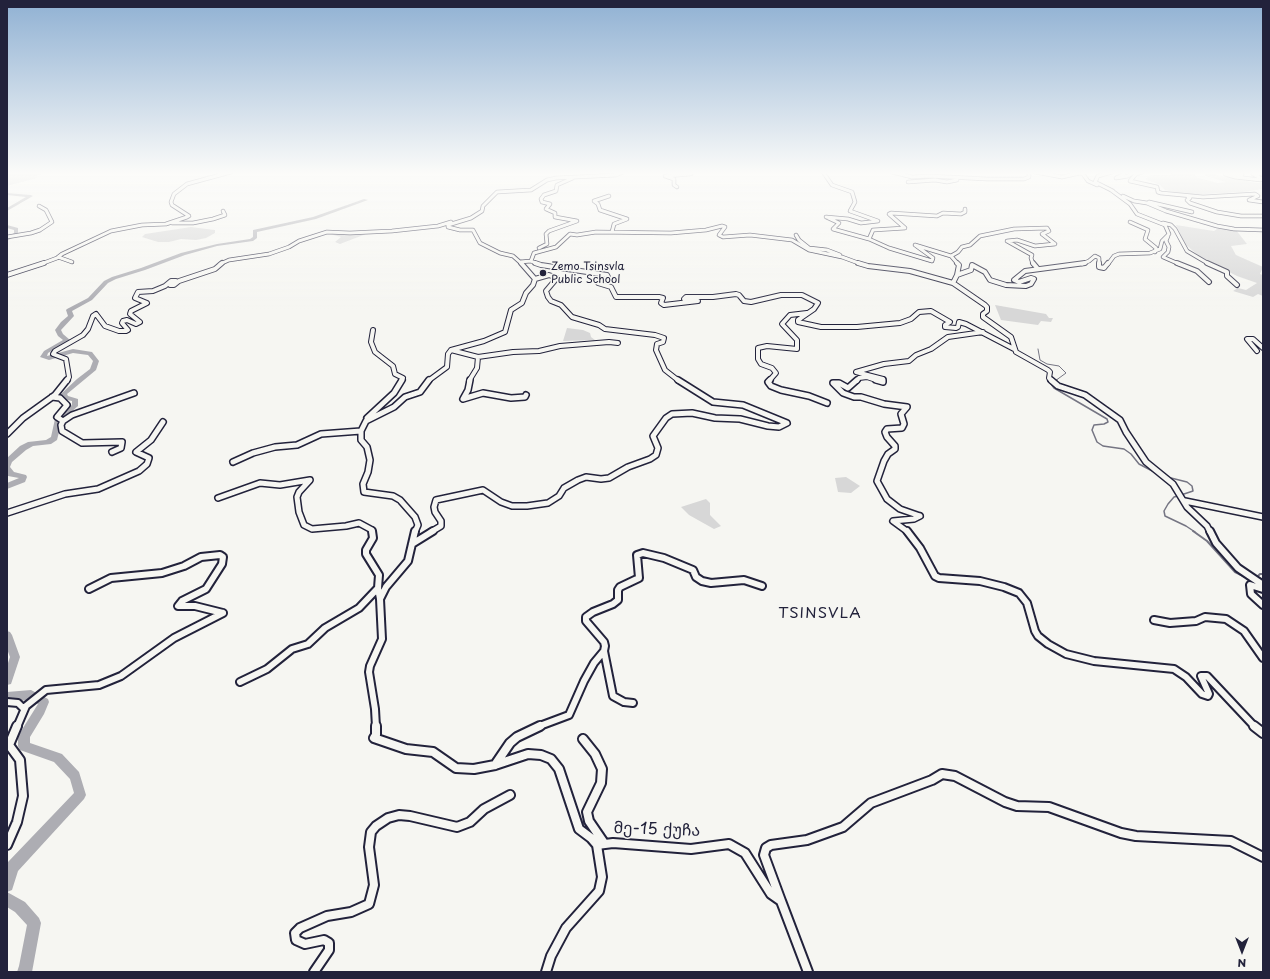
<!DOCTYPE html>
<html>
<head>
<meta charset="utf-8">
<style>
  body { margin:0 }
  #map { position:relative; width:1270px; height:979px; overflow:hidden; background:#f6f6f2; font-family:"Playpen Sans",sans-serif }
  canvas { display:block }
  .frame { position:absolute; inset:0; border:8px solid #22223b; pointer-events:none }
  .north { position:absolute; left:1222px; top:931px; width:40px; height:40px; -webkit-text-stroke:3px #f6f6f2; paint-order:stroke; rotate:180deg; font-size:11px; font-weight:700; line-height:16px; text-align:center; color:#22223b }
  .north::after { content:''; display:block; margin:auto; width:14px; height:18px; background:#22223b; clip-path:polygon(50% 0,100% 100%,50% 72%,0 100%) }
</style>
</head>
<body>
<div id="map">
<canvas width="1270" height="979"></canvas>
<div class="frame"></div>
<div class="north">N</div>
</div>
<script>
const g = document.querySelector('canvas').getContext('2d');
g.lineJoin = 'round';
function fillPath(path, color) {
  g.fillStyle = color;
  g.fill(path, 'evenodd');
}
function toPath(rows) {
  const path = new Path2D();
  for (const r of rows) {
    path.moveTo(r[0], r[1]);
    for (let i = 2; i < r.length; i += 2) path.lineTo(r[i], r[i + 1]);
  }
  return path;
}
function trace(path, color, width, dash) {
  g.strokeStyle = color;
  g.lineWidth = width;
  g.lineCap = dash ? 'butt' : 'round';
  g.setLineDash(dash || []);
  g.stroke(path);
}
function write(font, color, halo, rows, align = 'center') {
  g.font = font + ' "Playpen Sans","Noto Sans Georgian",sans-serif';
  g.lineWidth = 3;
  g.setLineDash([]);
  g.textBaseline = 'middle';
  g.strokeStyle = halo;
  g.fillStyle = color;
  for (const [text, x, y, turn = 0] of rows) {
    g.save();
    g.translate(x, y);
    g.rotate((+turn || 0) * Math.PI / 180);
    g.textAlign = isNaN(turn) ? turn : align;
    if (halo) g.strokeText(text, 0, 0);
    g.fillText(text, 0, 0);
    g.restore();
  }
}
const green = toPath([
  [7,172,47,172,38,175,37,178,7,186],
  [1173,172,1194,172,1196,177,1217,183,1226,182,1205,176,1206,174,1213,174,1256,183,1263,183,1263,189,1243,192,1187,195,1165,190,1160,185,1145,179,1151,175,1170,175],
  [1176,225,1214,231,1220,227,1236,230,1247,244,1231,246,1236,255,1263,267,1260,274,1263,275,1263,296,1258,294,1253,297,1233,291,1238,288,1246,290,1257,283,1237,276,1200,257,1185,244],
  [191,227,215,230,215,233,206,238,196,240,181,239,169,242,158,242,142,237,145,234],
  [326,233,366,234,340,244,335,242,341,237],
  [995,305,1046,314,1049,318,1053,318,1051,322,1041,321,1038,325,1001,320],
  [567,328,583,330,590,333,591,337,595,340,563,341],
  [846,477,860,486,851,493,838,492,835,478],
  [706,499,710,503,710,515,721,526,714,529,689,515,681,507]
]);
const streamFar2 = toPath([
  [1038,349,1040,360,1047,364,1059,366,1066,373,1055,381]
]);
const streamFar1 = toPath([
  [1057,380,1051,384,1054,388,1107,419,1108,422,1104,424,1094,425,1092,430,1097,442,1103,446,1124,449,1131,454,1139,464,1158,474],
  [1167,477,1187,482,1192,486,1193,491,1181,495],
  [1178,496,1174,497,1168,504,1164,511,1165,516,1186,526,1195,532]
]);
const stream = toPath([
  [1193,531,1207,541,1235,572,1247,578],
  [1257,577,1260,574,1263,574]
]);
const river = toPath([
  [7,193,31,195,33,196,7,211,7,208,26,197,7,195,7,193],
  [364,199,368,200,316,219,257,232,257,238,253,241,217,246,185,255,145,270,116,279,108,283,92,300,72,311,74,316,61,330,63,334,70,340,48,353,47,356,73,349,92,352,99,361,96,370,67,394,68,396,78,399,78,406,62,420,57,440,51,444,33,446,26,450,12,462,10,467,14,472,26,475,27,477,25,482,7,489,7,483,19,478,8,476,7,474,7,458,20,446,28,442,46,440,51,437,55,419,72,405,72,401,63,399,61,394,77,379,90,369,93,361,88,355,73,353,49,360,40,357,44,351,63,340,58,336,55,330,61,322,68,316,66,310,67,309,88,298,104,281,112,277,141,268,181,253,217,244,250,239,253,237,253,230,313,217,364,199],
  [7,225,18,228,18,234,7,241,7,238,14,233,14,230,7,228,7,225],
  [7,631,10,632,12,635,20,657,11,684,7,685,7,666,10,657,7,649,7,631],
  [31,690,48,699,49,702,44,714,30,737,30,743,62,754,79,772,86,795,84,799,18,871,12,890,7,892,7,866,8,862,74,793,70,779,54,762,20,750,18,746,18,736,38,704,30,700,7,702,7,692,31,690],
  [7,892,25,902,39,918,41,923,32,972,17,972,19,966,27,925,15,912,7,907,7,892]
]);
const minorFar4 = toPath([
  [668,172,691,174,665,176,674,179,674,185,677,187],
  [823,172,832,185,852,192,855,202,850,211,878,221,861,223,848,219,826,217,839,223,833,229,869,239],
  [892,172,912,177,929,176,987,179,1024,179,1029,177,1029,172],
  [1035,172,1062,177,1080,173,1083,174,1088,181,1097,185],
  [1112,172,1098,176,1095,182,1113,191],
  [1124,172,1124,174,1116,178,1128,176,1134,172],
  [1142,172,1136,174,1130,181,1157,187,1158,192,1161,193,1203,197,1255,194,1258,196,1249,200,1263,202],
  [1237,172,1242,175,1225,174,1235,177,1261,180,1262,179,1253,174,1263,174],
  [908,182,935,180,947,182,957,180],
  [609,196,594,201,598,204,600,210,627,219,614,224,612,232],
  [1123,196,1134,201,1147,203,1166,211,1217,226,1234,229,1263,230],
  [1188,197,1190,198,1187,200,1190,203,1217,212,1241,216,1263,216],
  [1149,202,1192,212],
  [1130,222,1148,230,1145,239,1156,248,1155,252],
  [172,223,193,223,213,219,225,215,223,211],
  [1163,223,1171,225,1175,229,1187,251,1209,264],
  [796,235,799,240,809,248,827,250,840,255],
  [1168,236,1166,241,1169,247,1168,252,1163,257,1179,264],
  [7,237,31,233,40,230,52,222,46,210,39,206],
  [539,248,547,244,546,234,549,231,577,221,555,217,555,213,546,209,550,204,542,202,541,199,544,195,556,191,557,185,573,178],
  [951,256,958,252,962,247,970,245,980,236,1014,229,1047,228,1049,231,1042,234,1055,244,1035,246,1017,240,1007,241,1032,255,1031,258,1033,264],
  [58,257,72,262],
  [531,261,534,253,556,247,570,234,577,235,596,232,671,233,706,230,722,226,725,227,719,235,723,237,750,235,792,240,809,250,842,257,861,264],
  [520,262,531,261,538,264],
  [41,264,57,258,62,254,111,231,142,225,166,224,187,217,189,216,172,205,171,202,174,194,187,184,231,172],
  [220,264,229,260,269,254,289,247,299,241,327,232,350,233,392,231,438,226,451,222],
  [522,264,513,256,500,253,480,243,473,230,460,230,448,227,448,225,471,218,482,211,483,206,497,192,531,190,547,180,556,178,616,175,623,172],
  [958,264,951,256,915,245,933,258,932,261,889,248,869,239,873,230,905,228,889,214,891,213,937,216,943,213,961,214,965,212,965,209],
  [1082,264,1089,261,1095,256,1099,258,1099,264],
  [1108,264,1114,256,1119,254,1150,253,1160,249,1162,241,1169,234,1165,225,1137,214,1130,204,1111,190]
]);
const minorFar3 = toPath([
  [535,263,541,265,607,275,608,277,598,283,611,287,616,297,659,297,663,298,661,303,664,305,698,301,684,299,686,297,713,297,736,294,739,295,744,301,751,302,781,295,802,295,818,303,814,309,798,320,798,322,821,327,857,327,900,323,911,319,919,312,931,311,950,322,945,325,945,327,956,328,958,327,959,322,966,324,1014,349],
  [858,263,868,266,910,271,953,283],
  [957,263,959,265,957,275],
  [1033,263,1038,269],
  [1099,263,1099,267,1104,268,1108,263],
  [1177,263,1197,271,1209,282],
  [1207,263,1227,272,1227,276,1237,285],
  [7,275,44,263],
  [535,279,549,275,557,278,546,291,548,297,551,301,561,305,572,317,599,325,605,329,655,335,664,338,663,342,657,344,656,350,665,370,679,381],
  [373,330,371,342,375,352,393,366,395,374,403,378,401,381],
  [451,350,478,357,477,368,469,381],
  [1257,351,1247,339,1253,339,1263,348],
  [478,357,513,352,539,351,560,346,609,342,618,343],
  [67,381,69,377,66,359,53,354,55,351,83,335,88,329,93,316,96,314,105,326,119,331,126,331,128,330,122,323,123,321,127,320,136,324,140,322,130,314,131,311,147,303,135,298,138,292,153,291,165,286,171,281,176,281,170,285,174,285,179,281,215,269,222,263],
  [428,381,447,367,448,354,451,350,484,341,505,332,511,310,522,303,526,293,533,285,535,279,521,263],
  [769,381,776,373,772,368,761,364,758,359,758,348,767,346,797,349,797,340,782,324,790,315,807,313],
  [857,381,859,378,867,377,879,381],
  [883,381,883,379,856,372,884,364,909,361,916,355,931,349,948,337,983,332],
  [1052,381,1049,378,1050,372,1048,370,1016,352,1011,337,983,317,983,314,987,311,987,307,985,305,953,283,957,275,971,270,972,265,985,272,990,280,1006,285,1026,286,1031,284,1034,279,1031,278,1019,282,1014,280,1025,271,1085,263]
]);
const minorFar2 = toPath([
  [470,380,468,390,463,399,483,393,511,398,525,397,526,395],
  [770,380,768,382,771,386,781,390,809,396,827,403],
  [857,380,848,388,839,383,833,383,843,393,854,397,861,397,884,404,907,407,901,414,904,424,902,428,887,429,885,432,887,437,895,446,895,449,888,454,884,461,877,481,887,499,900,509,920,516],
  [876,380,883,382,883,380],
  [1051,380,1058,386,1085,395,1120,420,1126,432,1146,462,1173,484,1187,507,1207,526,1210,532],
  [52,397,60,398,67,405,57,417,63,421],
  [367,418,394,393,402,380],
  [7,434,23,418,55,395,67,380],
  [112,452,121,448,122,442,82,443,62,431,61,425,63,421,72,415,134,393],
  [233,462,253,453,275,447,297,445,321,434,361,431],
  [218,498,260,483,280,485,310,480,299,492,297,497,299,512,304,525,312,529,346,526,359,523,372,530,372,532],
  [1185,501,1263,517],
  [7,513,65,494,98,489,139,471,147,464,149,458,136,452,151,440,163,422],
  [415,532,418,525,415,517,400,500,393,496,364,492,363,484,368,472,370,460,367,447,361,440,361,431,366,421,394,407,405,397,420,392,429,380],
  [431,532,441,526,441,521,435,512,434,507,436,500,483,490,501,502,512,506,527,506,548,503,559,496,564,488,578,480,586,477,601,479,609,478,628,467,650,459,656,455,658,448,653,436,666,418,672,414,692,413,715,418,740,419,768,426,779,427,787,423,743,405,713,402,678,380],
  [908,532,893,521,914,519,920,516]
]);
const minorFar1 = toPath([
  [372,531,373,538,366,550,366,554,379,575,378,588,380,599],
  [907,531,920,548,935,576,939,578,980,581,1004,587,1019,593,1027,603,1035,631,1038,636,1048,644,1066,654,1094,661,1174,669,1186,677,1202,694,1208,696,1209,694,1201,676,1207,676,1255,727],
  [1210,531,1216,543,1238,568,1263,585],
  [412,544,433,531],
  [89,589,111,578,162,573,184,566,201,557,220,555,223,557,222,564,206,589,182,601,178,606,195,606,223,613],
  [1263,589,1250,585,1251,594,1263,605],
  [1154,620,1170,623,1196,621,1205,617,1226,619,1244,631,1263,658],
  [604,651,613,696,624,702,633,703],
  [240,682,267,669,292,649,308,644,325,628,359,608,378,588],
  [7,702,18,703,24,709],
  [17,727,26,706,46,690,99,685,121,676,174,638,223,613],
  [376,727,375,709,369,672,370,666,382,639,380,599,386,587,408,561,415,531],
  [537,727,569,715,584,681,594,663,604,651,605,646,604,642,586,621,586,617,593,612,613,604,618,600,618,590,620,587,639,578,637,555,643,553,664,558,693,570,696,577,702,581,711,583,744,580,762,586]
]);
const minor = toPath([
  [376,726,376,735,374,738,406,749,433,752,456,768,474,769,495,765,528,754,541,755,551,759,559,769,579,829,591,838,597,845,602,877,599,891,566,928,551,956,546,972],
  [1254,726,1263,733],
  [583,739,595,754,602,769,601,783,587,812,589,821,604,843],
  [495,765,510,743,517,737,540,726],
  [7,845,17,822,23,796,20,760,9,745,17,726],
  [597,845,613,843,691,849,729,844,745,853,771,894,781,901,808,972],
  [781,901,764,855,766,848,771,845,807,840,843,827,871,803,932,780,942,774,955,776,1005,802,1017,806,1049,807,1121,833,1136,836,1231,841,1263,857],
  [314,972,329,950,329,943,324,940,305,944,296,940,295,933,300,928,327,916,351,912,369,904,374,885,369,847,371,832,376,826,388,818,399,815,410,816,457,827,470,822,484,809,510,795]
]);
const markers = [
  [543,273,4,"#22223b"]
];
const farPoinames = [
  ["Zemo Tsinsvla",551,267],
  ["Public School",551,280]
];
const quarterNames = [
  ["TSINSVLA",820,614]
];
const nearStreetnames = [
  ["მე-15 ქუჩა",657,830,2]
];
fillPath(green, '#d7d7d7');
trace(streamFar2, '#757583', 1);
trace(streamFar1, '#757583', 1.5);
trace(stream, '#757583', 2);
fillPath(river, '#adadb3');
trace(minorFar4, '#22223b', 4.5);
trace(minorFar3, '#22223b', 6);
trace(minorFar2, '#22223b', 8);
trace(minorFar1, '#22223b', 10);
trace(minor, '#22223b', 12);
trace(minorFar4, '#f6f6f2', 3);
trace(minorFar3, '#f6f6f2', 4);
trace(minorFar2, '#f6f6f2', 5);
trace(minorFar1, '#f6f6f2', 6);
trace(minor, '#f6f6f2', 8);
const sky = g.createLinearGradient(0, 0, 0, 309);
sky.addColorStop(0, '#90b1d3');
sky.addColorStop(0.56, '#fbfbf9');
sky.addColorStop(1, '#fbfbf900');
g.fillStyle = sky;
g.fillRect(0, 0, 1270, 309);
for (const [x, y, r, color] of markers) {
  const dot = new Path2D();
  dot.arc(x, y, r, 0, 2 * Math.PI);
  g.fillStyle = color;
  g.fill(dot);
  trace(dot, '#f6f6f2', 1.5);
}
write('11px', '#22223b', '#f6f6f2', farPoinames, 'left');
g.letterSpacing = '1px';
write('15px', '#22223b', '#f6f6f2', quarterNames);
g.letterSpacing = '0px';
write('16px', '#22223b', '#f6f6f2', nearStreetnames);
</script>
</body>
</html>
